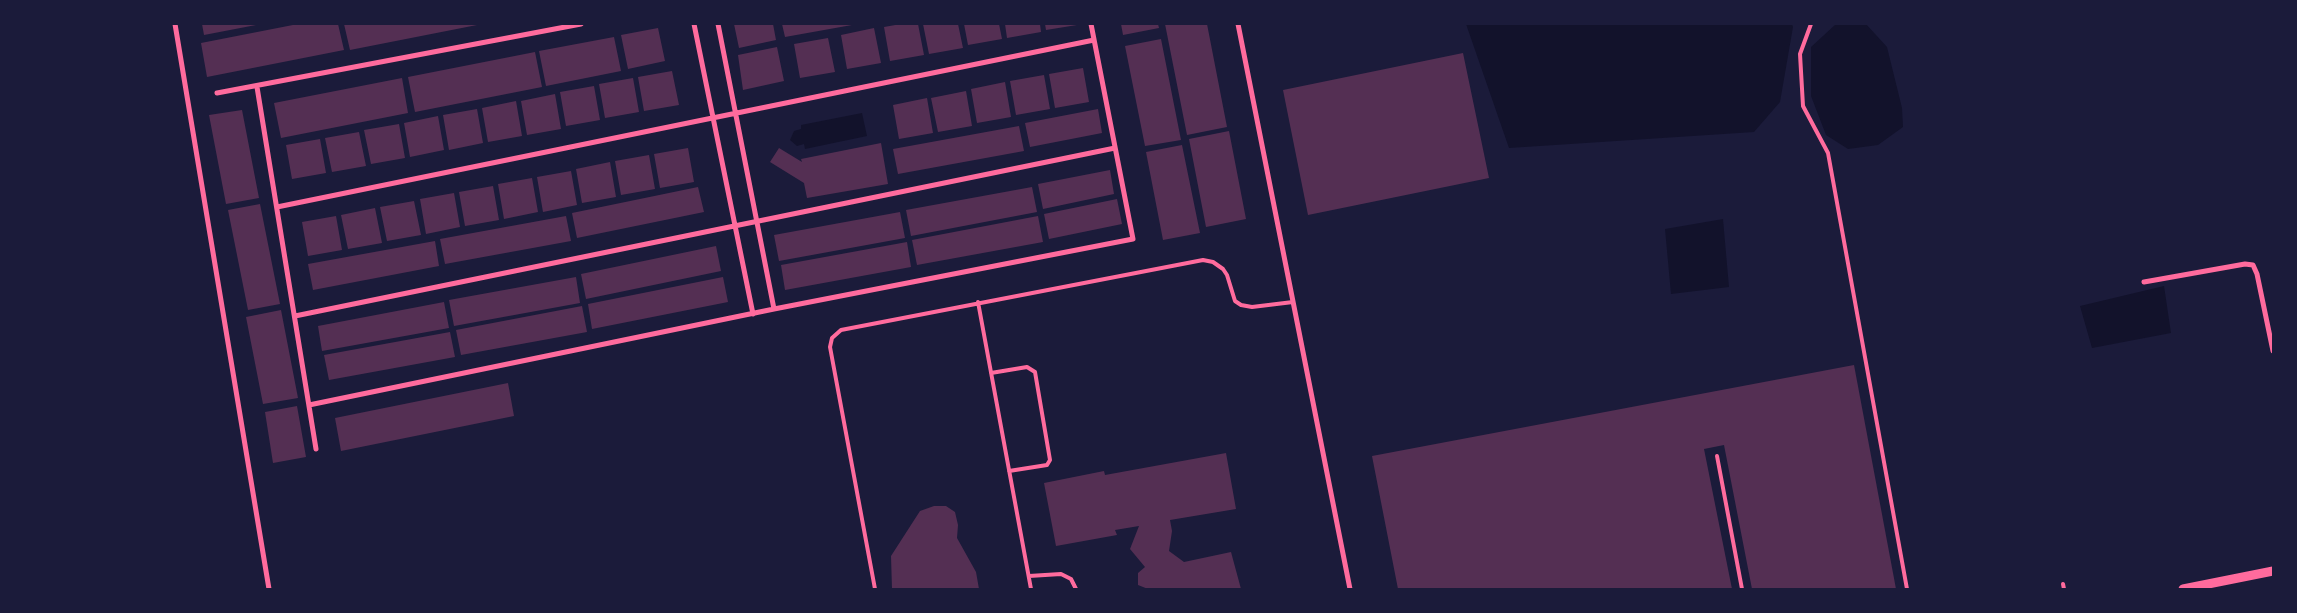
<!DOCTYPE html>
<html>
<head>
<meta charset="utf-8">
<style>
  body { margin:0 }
  #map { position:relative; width:2297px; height:613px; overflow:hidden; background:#1b1b3a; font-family:"Noto Serif",serif }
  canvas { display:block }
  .frame { position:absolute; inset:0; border:25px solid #1b1b3a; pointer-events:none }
</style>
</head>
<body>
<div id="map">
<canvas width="2297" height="613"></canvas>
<div class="frame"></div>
</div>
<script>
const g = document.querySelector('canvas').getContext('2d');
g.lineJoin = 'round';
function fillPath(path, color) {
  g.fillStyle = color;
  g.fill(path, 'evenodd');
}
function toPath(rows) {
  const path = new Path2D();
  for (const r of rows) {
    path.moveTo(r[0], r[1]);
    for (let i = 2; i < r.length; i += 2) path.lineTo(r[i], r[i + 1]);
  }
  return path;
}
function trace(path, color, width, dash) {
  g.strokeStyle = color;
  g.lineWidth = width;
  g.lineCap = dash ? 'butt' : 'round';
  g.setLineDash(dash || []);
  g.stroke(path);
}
const water = toPath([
  [1466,24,1792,24,1793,27,1780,102,1754,132,1509,148],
  [1836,24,1866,24,1887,47,1902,108,1903,127,1878,145,1848,149,1826,135,1811,96,1811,47],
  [862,113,867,136,805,149,804,144,797,146,790,140,794,131,801,129,801,125],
  [1723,219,1729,287,1671,294,1665,229],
  [2164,286,2171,333,2092,348,2080,306]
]);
const building = toPath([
  [202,24,256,24,256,25,204,35],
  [298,24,338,24,344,50,207,77,201,43],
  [344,24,476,24,477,25,350,50],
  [734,24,773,24,776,40,739,48],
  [782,24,852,24,852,25,785,37],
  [901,24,918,24,924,55,890,61,884,27],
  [923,24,958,24,963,48,929,54],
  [964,24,999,24,1002,39,968,45],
  [1005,24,1040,24,1041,32,1007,38],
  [1045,24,1077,24,1077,25,1046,30],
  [1121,24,1158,24,1159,28,1123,35],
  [1165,24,1207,24,1227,127,1187,135],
  [658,28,665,61,628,69,621,35],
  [874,28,881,63,847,69,841,35],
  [614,37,621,71,546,86,539,51],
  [828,38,835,72,800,78,794,44],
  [1161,39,1181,140,1145,146,1125,46],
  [777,47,784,81,743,90,738,55],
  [535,52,542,87,415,112,408,77],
  [1463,53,1489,178,1308,215,1283,90],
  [1083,68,1089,102,1055,108,1049,74],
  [672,71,679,105,644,111,638,77],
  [1044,75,1050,109,1016,115,1010,81],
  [402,78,408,113,281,138,274,103],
  [633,78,639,112,605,118,599,84],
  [1005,82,1011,117,977,123,971,89],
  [594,86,600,120,566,126,560,92],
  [966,91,972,126,938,132,931,98],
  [555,94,561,129,527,135,521,101],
  [927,98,933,133,899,139,893,105],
  [516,101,522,136,488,142,482,108],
  [477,109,483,143,449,150,443,115],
  [1098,109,1102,133,1030,147,1025,123],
  [242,110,259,198,226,204,209,115],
  [438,116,444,150,410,157,404,123],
  [399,124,405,158,371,164,364,130],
  [1019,126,1024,151,898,174,893,149],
  [1229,131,1246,219,1206,227,1189,139],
  [359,132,366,166,332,172,325,138],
  [320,139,326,173,292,179,286,145],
  [881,143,888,184,807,198,804,183,770,162,779,148,802,162,801,159],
  [1182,145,1200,233,1163,240,1146,152],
  [688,148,694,182,660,188,654,154],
  [649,155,655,189,621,195,615,161],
  [610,162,616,197,582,203,576,169],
  [1110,170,1114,194,1043,209,1038,184],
  [571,171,577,205,543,212,537,177],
  [532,178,538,212,504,219,498,184],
  [493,186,499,220,465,226,459,192],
  [698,187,704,212,577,238,572,213],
  [1032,187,1037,212,911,236,906,210],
  [454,193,460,227,426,234,420,199],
  [1117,199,1122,224,1049,239,1044,214],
  [414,201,421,235,387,241,380,207],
  [260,204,280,304,248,310,228,210],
  [375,208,382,243,348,249,341,215],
  [900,212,905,238,779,261,774,235],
  [336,216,342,250,308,256,302,222],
  [566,216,571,241,445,264,440,239],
  [1038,216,1043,242,917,265,912,240],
  [435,241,439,266,313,290,308,264],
  [907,242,911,267,785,290,781,265],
  [716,246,721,271,586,299,581,274],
  [576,277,580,303,454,326,449,300],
  [723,277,728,302,592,329,588,304],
  [444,302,449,328,322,351,318,326],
  [582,306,587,332,461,355,456,330],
  [281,310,298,398,263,404,246,317],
  [450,332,455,357,329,380,324,355],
  [1854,365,1896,589,1752,589,1724,445,1704,449,1732,589,1398,589,1372,456],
  [508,383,514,416,341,451,335,418],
  [297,406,306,457,273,463,265,412],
  [1226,453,1236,509,1170,520,1172,531,1169,551,1184,562,1231,552,1241,589,1148,589,1138,585,1138,573,1145,567,1130,549,1139,526,1115,530,1117,535,1056,546,1044,483,1104,471,1105,475],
  [934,506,946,506,955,512,958,525,957,538,976,572,979,589,892,589,891,556,920,511]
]);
const service = toPath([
  [1811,24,1800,54,1803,106,1828,153,1907,589],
  [978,302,1031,589],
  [991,373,1027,367,1035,372,1050,460,1047,465,1009,471],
  [1717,456,1742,589],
  [1029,576,1061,574,1071,579,1076,589],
  [2063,584,2064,589],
  [875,589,830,347,832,338,841,330,1203,260,1213,262,1223,269,1227,275,1235,301,1241,305,1252,307,1293,302]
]);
const minor = toPath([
  [175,24,269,589],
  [694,24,753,314],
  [718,24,774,309],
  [1238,24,1350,589],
  [257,87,316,449],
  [217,93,581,24],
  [277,207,1094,40],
  [2144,282,2245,264,2253,265,2257,274,2273,351],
  [295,316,1115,148],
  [309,405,774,309,1133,239,1091,24]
]);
const tertiary = toPath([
  [2183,589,2273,571]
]);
fillPath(water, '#12122b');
fillPath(building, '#542f53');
trace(service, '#ff6b9d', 4);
trace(minor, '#ff6b9d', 5);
trace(tertiary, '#ff6b9d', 9);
</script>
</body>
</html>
